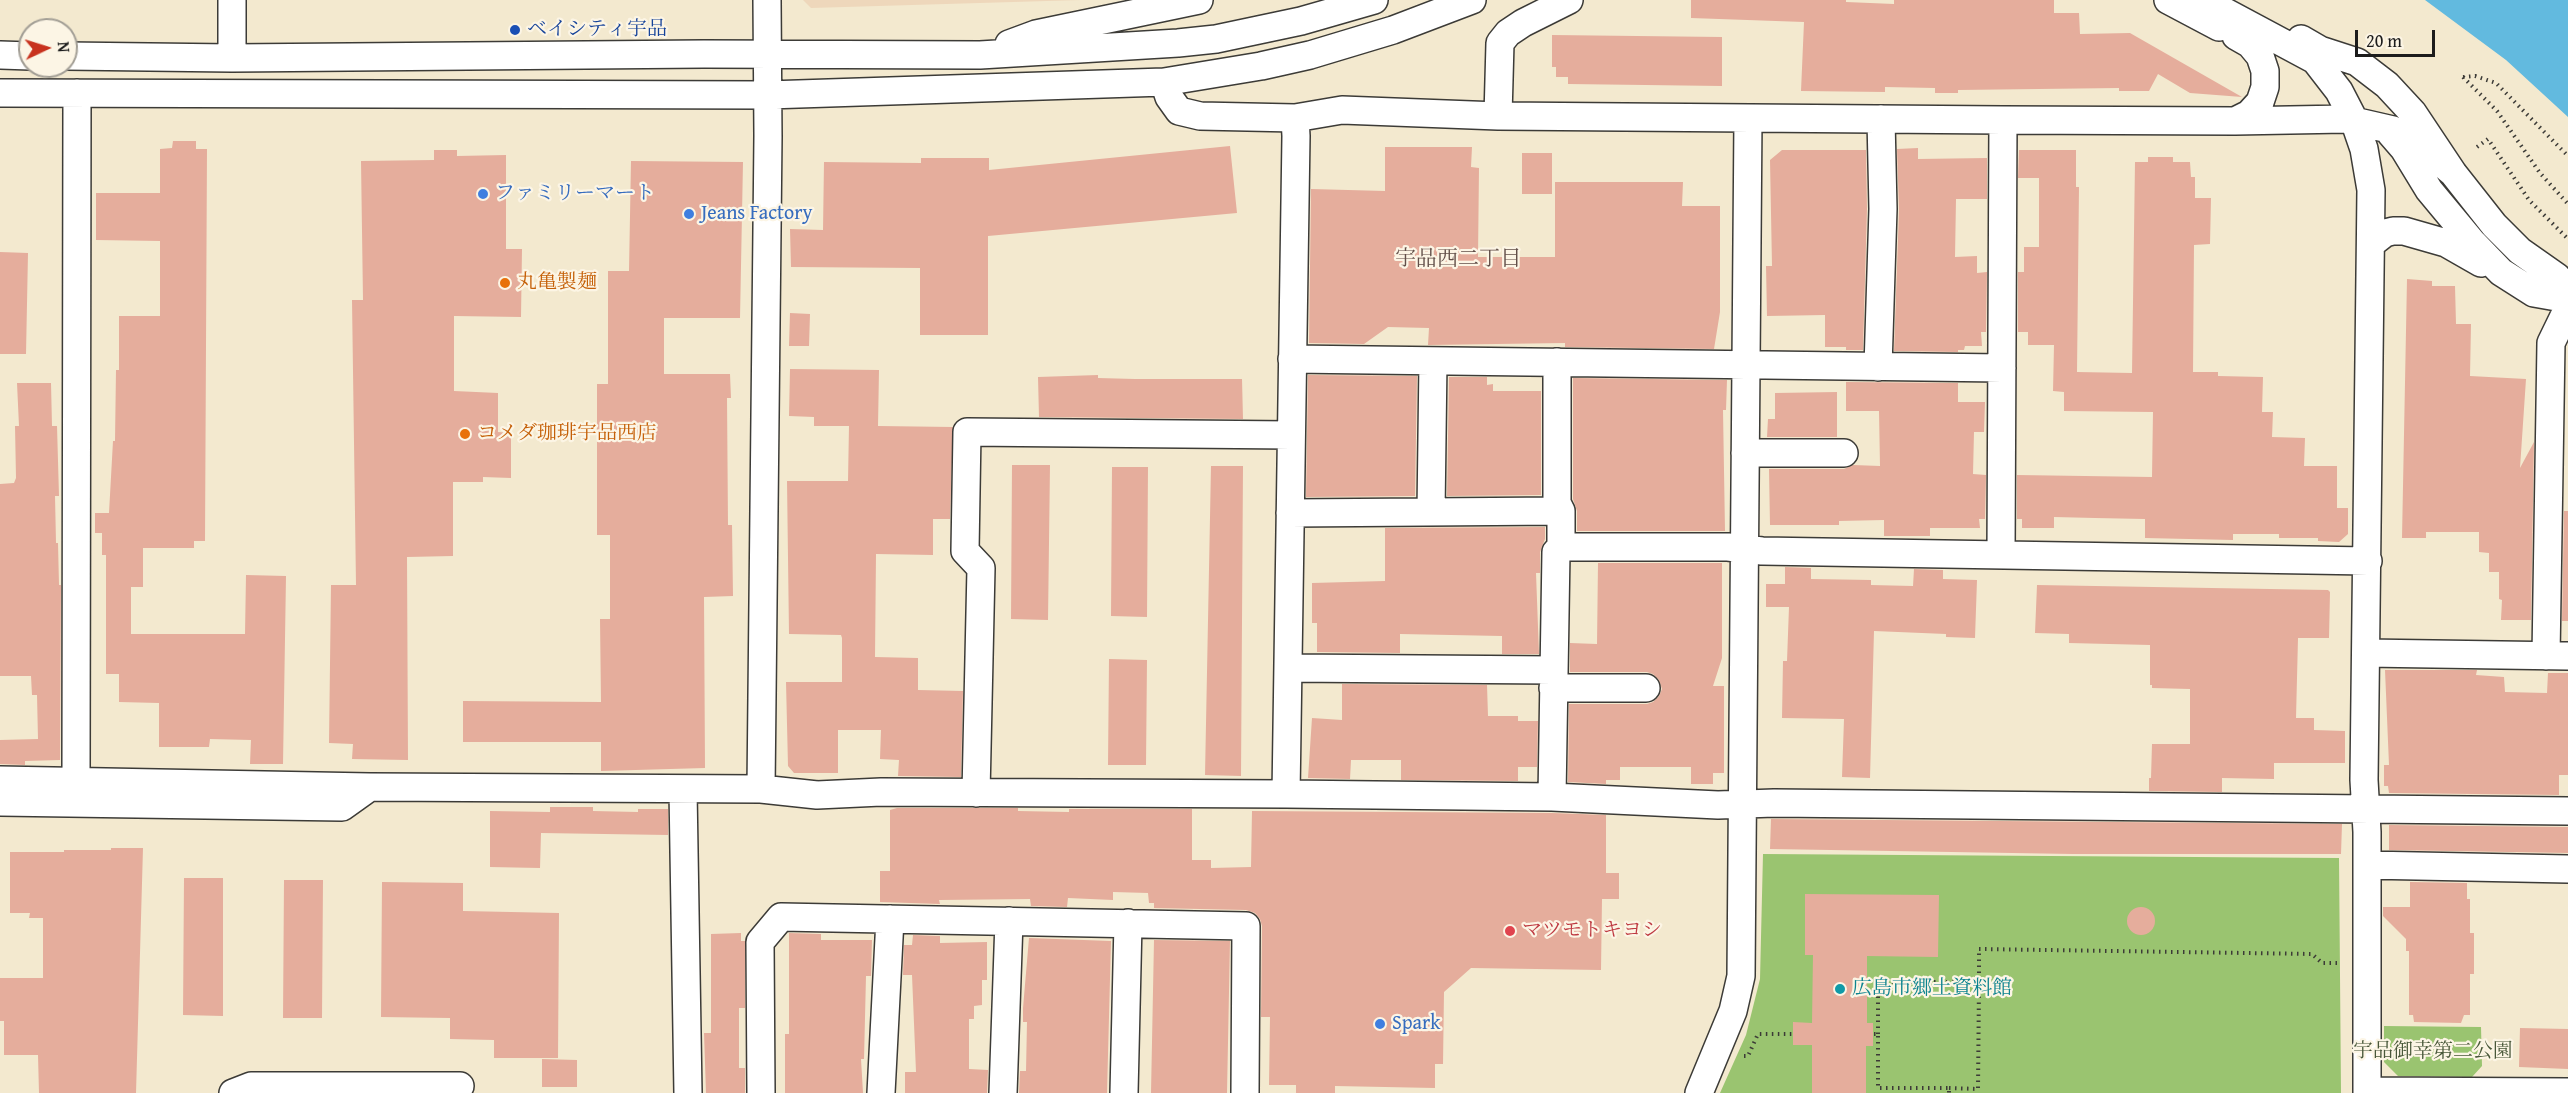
<!DOCTYPE html>
<html>
<head>
<meta charset="utf-8">
<style>
  body { margin:0 }
  #map { position:relative; width:2568px; height:1093px; overflow:hidden; background:#f3e9cf; font-family:"Gentium Book Plus",serif }
  canvas { display:block }
  .north { position:absolute; left:18px; top:18px; width:60px; height:60px; box-sizing:border-box; background:#fcf5e5; border:2px solid #a29e95; border-radius:50%; rotate:86deg; font-size:16px; font-weight:700; line-height:24px; text-align:center; color:#1c1c1c }
  .north::after { content:''; display:block; margin:auto; width:21px; height:27px; background:#c8321e; clip-path:polygon(50% 0,100% 100%,50% 72%,0 100%) }
  .scale { position:absolute; left:2355px; top:30px; width:80px; height:27px; box-sizing:border-box; border:3px solid #1c1c1c; border-top:0; padding-left:8px; font-size:18px; line-height:21px; white-space:nowrap; color:#1c1c1c; -webkit-text-stroke:4px #fcf5e5; paint-order:stroke }
</style>
</head>
<body>
<div id="map">
<canvas width="2568" height="1093"></canvas>
<div class="north">N</div>
<div class="scale">20 m</div>
</div>
<script>
const g = document.querySelector('canvas').getContext('2d');
g.lineJoin = 'round';
function fillPath(path, color) {
  g.fillStyle = color;
  g.fill(path, 'evenodd');
}
function toPath(rows) {
  const path = new Path2D();
  for (const r of rows) {
    if (r.length === 3) {
      path.moveTo(r[0] + r[2], r[1]);
      path.arc(r[0], r[1], r[2], 0, 2 * Math.PI);
      continue;
    }
    path.moveTo(r[0], r[1]);
    for (let i = 2; i < r.length; i += 2) path.lineTo(r[i], r[i + 1]);
  }
  return path;
}
function trace(path, color, width, dash) {
  g.strokeStyle = color;
  g.lineWidth = width;
  g.lineCap = dash ? 'butt' : 'round';
  g.setLineDash(dash || []);
  g.stroke(path);
}
function write(font, color, halo, rows, align = 'center') {
  g.font = font + ' "Gentium Book Plus","Noto Serif JP",serif';
  g.lineWidth = 4.5;
  g.setLineDash([]);
  g.textBaseline = 'middle';
  g.strokeStyle = halo;
  g.fillStyle = color;
  for (const [text, x, y, turn = 0] of rows) {
    g.save();
    g.translate(x, y);
    g.rotate((+turn || 0) * Math.PI / 180);
    g.textAlign = isNaN(turn) ? turn : align;
    if (halo) g.strokeText(text, 0, 0);
    g.fillText(text, 0, 0);
    g.restore();
  }
}
const built = toPath([
  [803,0,1081,0,811,8]
]);
const green = toPath([
  [1763,854,2339,858,2341,1093,1720,1093,1746,1035,1760,979],
  [2384,1026,2481,1027,2482,1066,2472,1077,2398,1076,2384,1062]
]);
const water = toPath([
  [2425,0,2568,0,2568,117,2506,60]
]);
const building = toPath([
  [1691,0,1846,0,1846,2,1894,4,1894,0,2054,0,2054,13,2079,13,2080,34,2130,33,2242,97,2190,93,2158,74,2149,91,2119,91,2119,88,1958,90,1958,93,1935,93,1935,88,1885,87,1885,92,1801,91,1804,22,1691,18],
  [1552,35,1722,37,1722,86,1568,84,1568,77,1556,77,1556,67,1552,67],
  [173,141,196,141,196,149,207,149,205,541,194,541,194,548,143,548,143,587,131,587,131,634,245,634,246,575,286,576,283,764,250,764,251,740,210,739,209,747,159,747,159,703,119,702,119,674,106,674,106,555,102,555,102,533,95,533,95,513,109,513,113,441,115,441,116,370,119,370,119,316,160,316,160,241,96,240,96,193,160,193,160,149,172,148],
  [1230,146,1237,213,988,236,988,335,920,335,920,268,791,267,790,229,823,230,824,162,921,163,921,158,989,158,989,170],
  [1385,147,1472,147,1471,167,1479,168,1478,257,1555,257,1555,182,1683,182,1682,206,1720,206,1720,312,1714,349,1565,347,1565,343,1428,345,1429,328,1388,327,1364,344,1309,343,1311,189,1385,191],
  [1918,148,1918,159,1987,158,1987,199,1956,199,1955,257,1977,256,1977,273,1987,272,1986,332,1981,332,1982,346,1965,346,1964,350,1958,350,1958,352,1894,351,1899,210,1897,149],
  [434,150,457,150,457,156,506,155,506,249,522,249,521,317,454,316,454,391,498,393,498,432,511,433,511,478,483,477,483,482,453,482,453,556,407,557,408,760,352,759,353,744,329,743,331,585,356,585,352,300,363,300,361,161,434,160],
  [1782,150,1866,150,1867,209,1863,350,1846,350,1846,347,1825,347,1825,315,1767,316,1766,266,1772,266,1770,160],
  [2019,150,2076,150,2076,187,2079,187,2077,372,2132,373,2135,162,2148,162,2148,157,2173,157,2173,162,2190,162,2191,177,2195,177,2195,198,2211,198,2210,244,2194,245,2193,372,2218,372,2218,376,2263,377,2262,412,2273,412,2272,437,2305,438,2304,466,2337,466,2337,508,2348,508,2348,534,2339,542,2318,541,2318,538,2279,538,2279,534,2233,534,2233,540,2145,538,2145,519,2095,518,2054,517,2054,528,2022,528,2022,519,2017,519,2017,475,2152,477,2153,412,2064,411,2064,392,2053,391,2054,345,2028,345,2028,332,2018,332,2018,272,2024,272,2024,247,2039,247,2039,178,2018,178],
  [1522,153,1552,153,1552,194,1522,194],
  [631,161,743,162,740,318,664,318,664,374,730,374,731,398,727,398,728,525,732,525,733,596,704,597,705,768,601,771,601,742,463,742,463,701,601,702,600,619,610,619,610,535,597,535,597,384,608,384,608,271,629,271],
  [0,252,28,253,26,354,0,354],
  [2407,279,2432,281,2432,286,2455,286,2456,324,2471,324,2470,376,2526,379,2520,468,2534,442,2531,620,2501,620,2502,600,2499,599,2499,572,2489,572,2489,553,2479,552,2479,532,2426,532,2426,538,2402,538],
  [790,313,810,314,809,346,789,346],
  [790,369,879,370,878,426,953,427,950,519,933,519,933,555,876,554,875,657,918,658,918,690,963,691,961,777,898,776,899,760,880,759,881,730,838,730,838,773,794,773,788,766,786,682,842,682,842,638,841,635,789,634,787,481,848,481,849,426,814,426,814,417,789,416],
  [1098,375,1098,378,1135,379,1242,379,1243,419,1039,417,1038,377],
  [1308,375,1417,376,1415,496,1306,497],
  [1449,377,1487,377,1487,385,1493,384,1493,391,1541,391,1541,495,1447,496],
  [1573,378,1727,380,1726,410,1723,410,1725,531,1577,531,1577,511,1573,499],
  [1846,382,1958,383,1958,402,1985,402,1984,432,1974,432,1973,474,1986,475,1985,519,1979,519,1980,528,1930,528,1930,536,1884,536,1884,520,1839,521,1839,525,1770,525,1769,469,1844,469,1853,465,1880,466,1879,411,1846,411],
  [17,383,51,383,52,426,57,426,59,496,55,496,56,543,58,543,59,585,61,585,60,760,25,761,25,765,0,764,0,740,38,739,37,695,32,695,31,676,0,676,0,484,14,483,16,478,15,426,19,426],
  [1837,392,1837,437,1767,437,1768,419,1775,419,1775,393],
  [1012,465,1050,465,1048,620,1011,619],
  [1211,466,1243,466,1241,776,1205,775],
  [1112,467,1148,467,1147,617,1111,616],
  [2564,511,2568,511,2568,621,2562,621],
  [1545,527,1545,539,1540,552,1540,573,1536,573,1539,654,1502,654,1502,636,1400,634,1400,653,1317,652,1317,623,1312,623,1312,583,1385,581,1385,528],
  [1598,563,1722,563,1722,658,1713,686,1724,686,1724,773,1713,773,1713,784,1691,784,1691,767,1620,767,1620,780,1606,780,1606,784,1568,782,1569,704,1647,704,1653,702,1659,696,1662,689,1659,680,1653,674,1647,672,1570,672,1570,643,1597,644],
  [1785,567,1811,568,1811,579,1871,580,1871,585,1913,586,1914,569,1943,570,1943,579,1977,580,1975,638,1946,637,1946,634,1874,631,1870,778,1842,777,1844,719,1782,718,1783,661,1787,661,1789,607,1766,607,1766,584,1785,584],
  [2037,585,2328,590,2330,592,2329,638,2298,638,2296,718,2314,718,2314,730,2345,731,2345,763,2274,763,2274,779,2222,778,2222,792,2149,791,2149,778,2151,778,2152,744,2190,744,2190,689,2152,688,2152,685,2150,685,2150,645,2069,643,2069,634,2035,633],
  [1109,659,1147,660,1146,765,1108,765],
  [2385,670,2477,670,2476,675,2504,677,2505,692,2547,693,2548,673,2568,673,2568,775,2559,775,2559,795,2389,793,2388,786,2384,786,2384,765,2389,765],
  [1342,684,1487,685,1488,716,1518,716,1518,721,1538,721,1537,767,1518,767,1518,781,1401,780,1401,760,1351,760,1350,779,1308,778,1312,718,1342,720],
  [550,807,593,807,593,811,638,812,638,809,668,809,668,835,541,833,540,868,490,867,490,811,550,812],
  [897,808,1018,808,1018,811,1069,812,1069,809,1192,809,1192,860,1211,860,1211,868,1251,867,1252,811,1552,813,1606,815,1606,873,1619,873,1619,899,1602,899,1601,970,1471,968,1444,992,1443,1064,1435,1064,1435,1088,1335,1086,1335,1093,1296,1093,1296,1085,1269,1085,1270,1017,1261,1017,1262,926,1260,919,1255,913,1246,910,1154,908,1154,903,1149,903,1148,893,1113,892,1113,900,1068,898,1067,907,1031,906,1030,899,939,900,940,904,880,902,880,871,890,871,890,810],
  [1771,819,2342,824,2341,854,2073,854,1770,849],
  [2389,825,2568,827,2568,853,2389,850],
  [111,848,143,848,136,1093,39,1093,38,1055,4,1055,4,1021,0,1021,0,978,43,978,43,918,29,918,30,913,10,913,10,852,64,852,64,850,111,850],
  [184,878,223,878,223,1016,183,1015],
  [284,880,323,880,322,1018,283,1018],
  [382,882,463,883,463,911,559,913,558,1058,494,1058,494,1040,450,1039,450,1018,381,1017],
  [2410,882,2467,883,2467,899,2470,899,2470,933,2474,933,2474,974,2470,974,2470,1015,2464,1015,2461,1023,2414,1022,2413,1015,2409,1015,2409,951,2406,951,2406,939,2383,916,2383,907,2410,907],
  [1805,894,1939,895,1938,957,1867,956,1867,1023,1873,1023,1873,1046,1866,1046,1866,1093,1812,1093,1812,1045,1793,1045,1793,1022,1812,1023,1813,955,1805,955],
  [2141,921,14],
  [741,933,741,941,745,941,745,1008,739,1008,739,1068,745,1068,745,1093,706,1093,704,1033,711,1033,711,934],
  [789,933,821,934,821,940,872,940,871,976,866,976,864,1059,861,1059,863,1093,785,1093,785,1034,789,1034],
  [913,935,940,936,940,943,987,942,987,980,982,980,982,1005,974,1006,974,1019,969,1019,969,1069,988,1070,987,1093,905,1093,905,1072,916,1072,912,975,903,975,904,945,912,945],
  [1029,938,1111,941,1107,1093,1019,1093,1020,1071,1026,1071,1027,1022,1023,1022,1023,1008],
  [1154,940,1230,941,1227,1093,1151,1093],
  [2520,1028,2568,1029,2568,1069,2519,1067],
  [542,1059,577,1060,577,1087,542,1087]
]);
const path = toPath([
  [2463,77,2497,111,2540,173,2568,204],
  [2463,77,2475,76,2496,83,2568,156],
  [2477,147,2488,139,2529,200,2568,239],
  [1874,1034,1878,1034,1878,1088,1949,1088,1949,1093],
  [1878,1034,1878,982,1979,982,1979,949,2312,954,2322,963,2340,963],
  [1744,1056,1748,1056,1758,1034,1793,1034],
  [1949,1088,1978,1089,1979,982]
]);
const minor = toPath([
  [232,0,232,58],
  [2168,0,2219,27],
  [2203,0,2315,60,2339,91,2354,120,2364,149,2371,190,2364,780,2367,832,2367,1093],
  [2301,39,2320,50,2357,62,2387,85,2413,113,2453,173,2494,225,2520,251,2557,277,2568,291],
  [1009,44,1036,34,1199,0],
  [0,55,30,56],
  [66,56,232,58,704,54,980,55,1178,43,1216,39,1301,21,1374,0],
  [1164,82,1169,97,1179,111,1200,116,1295,118,1342,110,1498,116,2003,120,2235,121,2345,119,2393,130,2415,141,2453,173],
  [0,93,768,95,1164,82,1261,66,1310,55,1393,30,1472,0],
  [1498,116,1500,43,1508,33,1523,23,1569,0],
  [2235,121,2249,114,2260,102,2265,87,2265,71,2260,56,2250,44,2236,36],
  [2391,134,2404,149,2429,190,2473,243,2501,272,2534,293,2568,299],
  [2371,244,2385,233,2393,231,2404,231,2446,243,2481,263],
  [1292,359,2002,368],
  [1557,362,1557,503,1561,511],
  [1878,367,1883,209,1881,119],
  [1745,453,1844,453],
  [1431,512,1433,361],
  [1290,513,1561,511,1561,547,1556,552,1552,797],
  [1561,547,1728,547,1762,551,2368,561],
  [2001,555,2003,120],
  [2366,653,2568,656],
  [2546,656,2551,343,2568,308],
  [1289,668,1553,670],
  [1553,688,1646,688],
  [0,780,370,787,761,789,817,795,881,792,1286,794,1552,797,1718,805,1774,803,2568,811],
  [76,781,77,93],
  [761,789,768,136,767,0],
  [683,790,688,1093],
  [976,793,981,568,965,551,967,432,1291,435],
  [1286,794,1296,136,1295,118],
  [0,802,342,807,370,787],
  [2367,865,2568,869],
  [2367,1091,2568,1092],
  [233,1093,251,1086,460,1086],
  [761,1093,760,942,781,917,1246,926,1245,1093],
  [881,1093,890,919],
  [1003,1093,1009,921],
  [1124,1093,1128,923],
  [1699,1093,1733,1011,1741,976,1748,118]
]);
const markers = [
  [515,30,6,"#1a4fb4"],
  [483,194,6,"#3f7fe0"],
  [689,214,6,"#3f7fe0"],
  [505,283,6,"#e8710a"],
  [465,434,6,"#e8710a"],
  [1510,931,6,"#e0444e"],
  [1840,989,6,"#0f9aa8"],
  [1380,1024,6,"#3f7fe0"]
];
const transitNames = [
  ["ベイシティ宇品",527,30]
];
const shopNames = [
  ["ファミリーマート",495,194],
  ["Jeans Factory",701,214],
  ["Spark",1392,1024]
];
const foodNames = [
  ["丸亀製麺",517,283],
  ["コメダ珈琲宇品西店",477,434]
];
const healthNames = [
  ["マツモトキヨシ",1522,931]
];
const cultureNames = [
  ["広島市郷土資料館",1852,989]
];
const parkNames = [
  ["宇品御幸第二公園",2433,1052]
];
const neighbourhoodNames = [
  ["宇品西二丁目",1458,260]
];
fillPath(built, '#eed7bb');
fillPath(green, '#9ac470');
fillPath(water, '#62badf');
fillPath(building, '#e5ad9c');
trace(minor, '#3c3b37', 30);
trace(path, '#3c3b37', 4, [1.5, 4.5]);
trace(minor, '#fff', 27);
for (const [x, y, r, color] of markers) {
  const dot = new Path2D();
  dot.arc(x, y, r, 0, 2 * Math.PI);
  g.fillStyle = color;
  g.fill(dot);
  trace(dot, '#fcf5e5', 2);
}
write('20px', '#164399', '#fcf5e5', transitNames, 'left');
write('20px', '#366cbe', '#fcf5e5', shopNames, 'left');
write('20px', '#c56008', '#fcf5e5', foodNames, 'left');
write('20px', '#be3a42', '#fcf5e5', healthNames, 'left');
write('20px', '#0d838f', '#fcf5e5', cultureNames, 'left');
write('20px', '#485739', '#fcf5e5', parkNames);
write('21px', '#624f49', '#fcf5e5', neighbourhoodNames);
</script>
</body>
</html>
